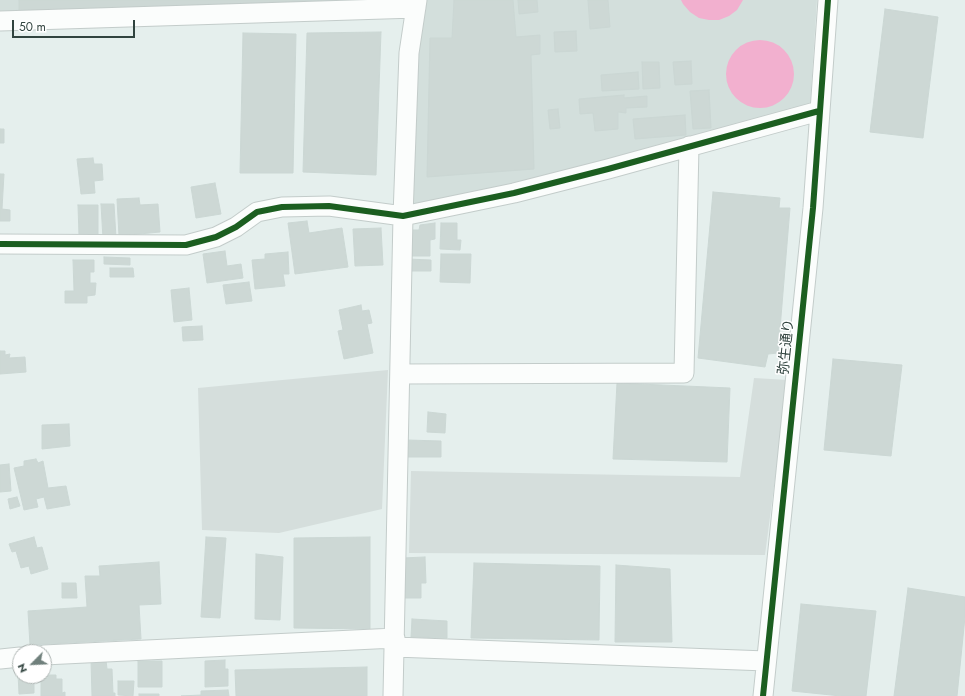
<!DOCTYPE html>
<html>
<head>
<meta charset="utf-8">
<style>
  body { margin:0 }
  #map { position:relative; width:965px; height:696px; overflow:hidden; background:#e5efed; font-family:Jost,sans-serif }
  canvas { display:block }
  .north { position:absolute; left:12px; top:644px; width:40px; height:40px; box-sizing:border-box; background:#fff; border:1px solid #adb4b2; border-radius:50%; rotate:246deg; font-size:11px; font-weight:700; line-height:16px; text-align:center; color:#31443f }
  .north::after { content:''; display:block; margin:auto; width:14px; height:18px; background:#70807c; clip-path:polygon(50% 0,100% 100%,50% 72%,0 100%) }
  .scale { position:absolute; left:12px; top:20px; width:123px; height:18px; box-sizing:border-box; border:2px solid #31443f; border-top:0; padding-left:5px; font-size:12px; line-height:14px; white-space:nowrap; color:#31443f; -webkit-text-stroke:3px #fff; paint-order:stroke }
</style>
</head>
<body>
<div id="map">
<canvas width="965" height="696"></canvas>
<div class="north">N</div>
<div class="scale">50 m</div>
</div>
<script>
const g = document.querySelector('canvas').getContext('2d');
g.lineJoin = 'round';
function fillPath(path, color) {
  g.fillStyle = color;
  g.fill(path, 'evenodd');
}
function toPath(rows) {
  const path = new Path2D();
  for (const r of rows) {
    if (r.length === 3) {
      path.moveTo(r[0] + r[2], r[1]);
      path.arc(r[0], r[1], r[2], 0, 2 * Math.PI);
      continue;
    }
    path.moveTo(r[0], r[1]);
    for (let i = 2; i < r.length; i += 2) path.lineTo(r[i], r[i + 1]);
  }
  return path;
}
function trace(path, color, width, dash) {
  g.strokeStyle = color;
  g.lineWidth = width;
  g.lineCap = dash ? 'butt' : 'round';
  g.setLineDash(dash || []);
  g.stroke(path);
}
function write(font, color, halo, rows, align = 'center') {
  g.font = font + ' Jost,"Noto Sans JP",sans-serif';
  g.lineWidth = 3;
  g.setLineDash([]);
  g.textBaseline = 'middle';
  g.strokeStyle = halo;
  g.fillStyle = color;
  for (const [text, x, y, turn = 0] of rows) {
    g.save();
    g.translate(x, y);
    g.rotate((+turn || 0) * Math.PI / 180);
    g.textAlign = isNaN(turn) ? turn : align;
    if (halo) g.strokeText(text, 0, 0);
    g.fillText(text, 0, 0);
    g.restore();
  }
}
const industrial = toPath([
  [0,0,817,0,810,106,403,216,404,16,0,21]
]);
const parking = toPath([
  [388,370,382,509,279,533,202,530,198,388],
  [754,378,788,380,765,555,409,553,411,471,740,477]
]);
const water = toPath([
  [681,0,743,0,737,10,729,16,719,20,709,20,699,18,690,12,683,4],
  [760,74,34]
]);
const building = toPath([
  [19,0,351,0,351,2,304,1,19,13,19,0],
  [454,0,513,0,516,37,540,35,540,54,531,55,534,169,427,177,430,38,452,38,454,0],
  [518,0,537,0,538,12,519,14,518,0],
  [588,0,608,0,610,27,590,29,588,0],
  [885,9,938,17,923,138,870,132,885,9],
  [576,31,577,51,555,52,554,32,576,31],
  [381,32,376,175,303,172,307,33,381,32],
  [243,33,296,34,293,173,240,173,243,33],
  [691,61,692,84,675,85,673,62,691,61],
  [642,62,659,62,660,88,643,89,642,62],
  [638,72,639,89,602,91,601,75,638,72],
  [709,90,711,128,693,129,690,91,709,90],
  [624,95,624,98,647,96,647,107,626,108,626,113,618,112,618,129,595,131,593,113,580,114,579,99,624,95],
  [558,109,560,128,550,129,548,110,558,109],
  [685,115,686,135,635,139,633,119,685,115],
  [0,129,4,129,4,143,0,143,0,129],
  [93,158,94,164,102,164,103,180,94,181,95,193,81,194,77,159,93,158],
  [0,174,4,174,2,209,10,210,10,221,0,221,0,174],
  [215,183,221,214,196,218,191,187,215,183],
  [713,192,780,198,779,208,790,208,778,353,768,354,765,367,698,358,713,192],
  [139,198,140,205,158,204,160,232,119,236,117,199,139,198],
  [101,204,114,204,116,238,103,239,101,204],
  [78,205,98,205,98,235,79,236,78,205],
  [307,221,309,233,342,228,348,267,295,274,288,223,307,221],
  [435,223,435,239,430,240,430,256,406,256,408,230,419,230,420,225,435,223],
  [441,223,457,223,457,240,461,240,460,250,440,249,441,223],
  [381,228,383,265,355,266,353,229,381,228],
  [225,251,227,266,241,264,243,278,207,283,203,254,225,251],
  [288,252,289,274,283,274,285,286,255,289,252,260,265,259,265,254,288,252],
  [441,254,471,254,470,283,440,282,441,254],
  [104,257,130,258,130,265,104,264,104,257],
  [407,259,431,260,431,271,406,271,407,259],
  [73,260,94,260,94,272,90,272,90,283,96,283,95,295,87,296,87,303,65,303,65,291,74,291,73,260],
  [110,268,133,268,134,277,110,277,110,268],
  [249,282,252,301,226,304,223,285,249,282],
  [189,288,192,320,174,322,171,290,189,288],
  [361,305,362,311,369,310,372,323,367,324,373,353,344,359,338,331,343,330,339,310,361,305],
  [202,326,203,340,183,341,182,327,202,326],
  [0,351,5,351,5,355,10,354,9,358,25,357,26,372,0,374,0,351],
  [833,359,902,365,891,456,824,450,833,359],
  [617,383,730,388,727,462,613,459,617,383],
  [428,412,446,414,445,433,427,432,428,412],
  [69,424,70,446,42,449,42,425,69,424],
  [407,440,441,441,441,457,407,457,407,440],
  [36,459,38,463,43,461,48,488,66,486,70,505,47,509,44,497,36,499,38,507,24,510,14,468,24,466,24,461,36,459],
  [9,464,11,491,0,492,0,465,9,464],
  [17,497,20,506,10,509,8,499,17,497],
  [34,537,37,548,42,547,48,569,31,574,29,566,21,568,16,551,12,552,9,544,34,537],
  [206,537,226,538,220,618,201,617,206,537],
  [370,537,370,629,294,628,294,538,370,537],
  [256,554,283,557,280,620,255,619,256,554],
  [425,557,426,583,421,583,421,598,402,598,402,558,425,557],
  [159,562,161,604,139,605,141,639,30,645,28,611,87,607,85,576,100,576,99,566,159,562],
  [474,563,600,566,599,640,471,638,474,563],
  [616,565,670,569,672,642,615,642,616,565],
  [62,583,76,583,77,598,62,598,62,583],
  [908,588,965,597,965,617,957,696,894,696,908,588],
  [801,604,876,611,866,696,841,696,792,691,801,604],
  [412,619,447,621,447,638,411,637,412,619],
  [91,660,106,660,107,669,112,669,113,693,115,693,115,696,92,696,91,660],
  [225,660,225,669,228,669,228,686,205,687,205,661,225,660],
  [138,661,162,661,162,687,138,687,138,661],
  [367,667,367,696,236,696,235,670,367,667],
  [18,673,20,673,20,676,34,676,34,693,19,694,18,673],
  [46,675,56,675,56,679,62,679,62,693,65,692,65,696,41,696,41,679,46,679,46,675],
  [118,681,134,681,133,696,118,695,118,681],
  [228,690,229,696,181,696,201,695,201,691,228,690],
  [139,694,159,694,159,696,139,696,139,694]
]);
const minor = toPath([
  [0,21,416,8],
  [0,244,186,245,216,237,236,227,257,212,282,207,329,206,403,216,514,193,608,169,819,111],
  [400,374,684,373,689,146],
  [395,647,766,661],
  [44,655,395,638],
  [0,659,20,657],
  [393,696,403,216,409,53,417,0],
  [763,696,813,208,828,0]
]);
const cycleway = toPath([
  [0,244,186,245,216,237,236,227,257,212,282,207,329,206,403,216,514,193,608,169,819,111],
  [763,696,813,208,828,0]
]);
const streetNames = [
  ["弥生通り",787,347,-84]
];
fillPath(industrial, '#d3dfdc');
fillPath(parking, '#d5dedc');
fillPath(water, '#f2b0cf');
fillPath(building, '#cdd8d5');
trace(building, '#cbd7d4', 1);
trace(minor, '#c3ccca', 21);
trace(minor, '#fbfdfc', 19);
trace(cycleway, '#1b5e20', 6);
write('14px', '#31443f', '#fff', streetNames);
</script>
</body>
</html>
